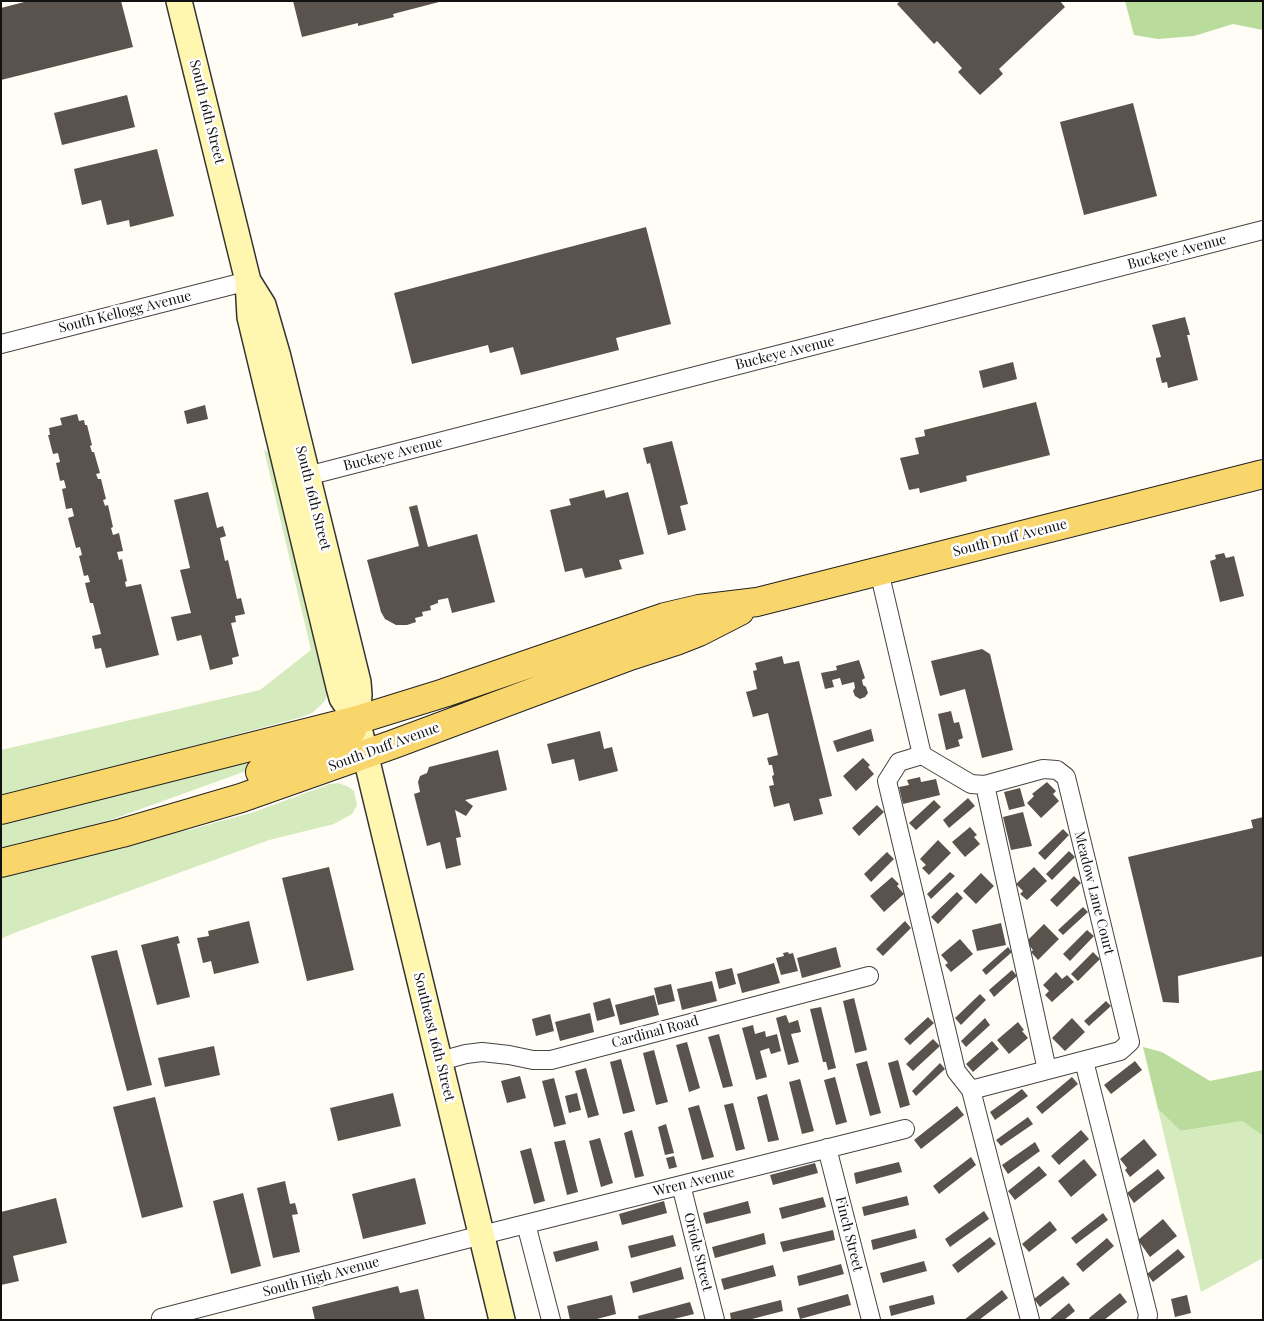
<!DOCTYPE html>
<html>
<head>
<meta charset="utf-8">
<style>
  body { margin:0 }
  #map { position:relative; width:1264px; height:1321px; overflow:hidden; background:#fffdf5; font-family:"Playfair Display",serif }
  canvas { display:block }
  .frame { position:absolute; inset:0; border:2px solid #111; pointer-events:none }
</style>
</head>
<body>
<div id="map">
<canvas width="1264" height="1321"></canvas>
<div class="frame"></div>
</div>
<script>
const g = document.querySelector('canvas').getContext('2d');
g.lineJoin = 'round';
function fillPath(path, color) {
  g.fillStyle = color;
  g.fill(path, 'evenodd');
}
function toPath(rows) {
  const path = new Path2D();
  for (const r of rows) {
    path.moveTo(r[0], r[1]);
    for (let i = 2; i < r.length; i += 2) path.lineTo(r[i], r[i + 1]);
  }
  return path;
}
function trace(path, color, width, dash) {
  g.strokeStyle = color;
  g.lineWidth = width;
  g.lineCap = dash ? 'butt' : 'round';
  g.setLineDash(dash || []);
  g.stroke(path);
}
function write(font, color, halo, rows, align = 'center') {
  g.font = font + ' "Playfair Display",serif';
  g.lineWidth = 5;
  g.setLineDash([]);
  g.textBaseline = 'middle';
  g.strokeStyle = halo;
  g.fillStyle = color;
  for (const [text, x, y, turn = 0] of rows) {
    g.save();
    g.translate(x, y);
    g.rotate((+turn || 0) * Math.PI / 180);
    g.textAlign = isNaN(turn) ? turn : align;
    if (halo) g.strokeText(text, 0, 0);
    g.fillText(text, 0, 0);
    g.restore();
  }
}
const green = toPath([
  [264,450,268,452,274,462,326,684,327,696,324,702,312,713,302,717,1,798,1,750,260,690,311,650],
  [280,751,282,758,69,835,1,852,1,821],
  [339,783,349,787,354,791,357,805,352,814,334,824,269,840,14,933,1,939,1,872,142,836,189,830,254,812,330,784],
  [1158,1109,1182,1131,1242,1121,1263,1136,1263,1258,1201,1292]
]);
const forest = toPath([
  [1125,1,1263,1,1263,30,1233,24,1194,36,1158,39,1134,35],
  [1143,1047,1162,1052,1210,1081,1263,1070,1263,1136,1242,1121,1181,1131,1158,1109]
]);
const building = toPath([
  [28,1,121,1,133,47,1,80,1,8],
  [293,1,439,1,439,2,393,14,394,17,358,26,358,23,302,37],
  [900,1,1060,1,1065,7,999,69,1003,74,980,95,958,72,962,68,937,41,934,44,897,4],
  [127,95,135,127,62,145,54,113],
  [1133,103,1157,196,1084,215,1060,122],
  [157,149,174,216,130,227,129,220,107,225,101,200,82,205,74,169],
  [646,227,671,324,616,338,619,350,521,375,513,347,490,353,488,345,412,364,394,293],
  [1185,317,1190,335,1187,335,1198,380,1168,388,1167,382,1162,383,1156,360,1156,358,1161,357,1152,325],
  [1013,362,1017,379,983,388,979,371],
  [1036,402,1050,455,966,476,967,481,920,493,919,488,909,490,900,458,919,454,915,438,925,436,924,430],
  [205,405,208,419,187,424,184,411],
  [77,414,79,421,84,420,85,425,87,425,92,445,90,446,92,452,94,452,100,473,96,474,98,479,101,479,106,499,103,500,105,506,108,505,113,527,111,528,113,535,119,533,123,551,117,552,119,560,122,559,127,581,125,582,126,587,141,584,159,655,106,668,101,648,95,649,92,636,101,634,93,603,90,603,85,583,90,582,88,575,84,576,79,556,82,555,80,547,76,548,68,518,74,516,72,508,66,509,62,489,66,488,64,480,60,481,56,463,60,462,58,453,53,454,48,435,50,435,49,428,62,425,60,418],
  [672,441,688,504,680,506,686,530,668,535,650,463,647,464,643,448],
  [604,490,606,498,628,492,644,554,619,560,622,569,585,578,582,568,565,572,550,510,571,505,569,499],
  [208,492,217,528,223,526,226,536,220,538,225,561,228,560,237,599,241,598,245,614,235,616,236,622,231,623,239,656,232,658,233,664,210,670,201,635,177,641,171,617,191,613,180,570,190,568,174,500],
  [417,505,428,547,477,534,495,602,452,613,448,598,438,600,438,603,430,606,431,610,422,612,423,616,415,618,416,622,407,625,396,625,385,619,381,612,367,560,419,546,409,507],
  [1224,553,1226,558,1234,556,1244,596,1220,602,1210,561,1216,559,1215,555],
  [982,649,990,654,1013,750,982,758,965,689,940,696,931,661],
  [782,656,784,664,799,661,832,796,819,799,823,814,794,821,789,803,774,807,769,786,774,785,772,776,774,775,772,765,769,765,767,758,778,755,768,713,753,717,746,692,757,689,753,671,757,670,755,663],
  [859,660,865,678,862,680,863,685,866,687,868,693,865,697,860,699,855,696,853,691,855,688,854,682,842,685,840,678,832,680,834,687,825,689,821,673,837,670,836,666],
  [951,711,954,723,959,722,963,738,958,740,960,746,946,750,938,714],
  [871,729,874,741,837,752,833,741],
  [600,731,604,749,612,747,618,771,579,781,574,759,552,764,547,744],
  [498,750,507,790,465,800,473,806,466,816,455,810,461,837,456,838,461,865,446,869,440,842,427,846,414,794,420,792,418,782,420,776,427,773,429,767],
  [863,758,870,765,868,767,874,774,856,791,843,776],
  [920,777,921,782,936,779,940,795,903,804,899,787,909,785,907,780],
  [1047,782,1056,791,1053,794,1059,801,1041,818,1027,803,1034,796,1032,794],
  [1020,788,1025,806,1009,810,1004,792],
  [968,798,975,806,949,828,943,820],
  [934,800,941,807,916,830,909,823],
  [877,805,884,812,859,836,852,828],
  [1023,812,1032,846,1011,850,1003,817],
  [1263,817,1263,956,1178,976,1179,1003,1163,1002,1128,857,1253,828,1251,820],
  [970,827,977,835,974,837,980,844,965,857,952,842],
  [1063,829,1069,835,1045,860,1038,853],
  [938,840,951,853,929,875,922,868,926,865,920,859],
  [1069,851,1075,857,1052,880,1046,874],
  [887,852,894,859,871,882,864,874],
  [329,867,354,970,307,981,282,878],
  [1034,867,1047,881,1027,900,1020,894,1023,891,1016,884],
  [950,872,955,876,931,899,927,894],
  [981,873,994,886,976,904,963,891],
  [1074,876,1081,883,1057,907,1050,900],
  [892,877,899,884,897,886,904,894,884,912,870,896],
  [957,892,963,898,938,924,931,917],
  [1083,907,1088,912,1063,935,1058,930],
  [249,921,259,963,214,974,211,961,203,963,197,938,209,936,208,931],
  [905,921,911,928,883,956,876,949],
  [1001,923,1006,945,977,951,972,930],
  [1044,924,1059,939,1038,960,1031,952,1033,950,1026,942],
  [1087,930,1094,936,1070,961,1063,954],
  [178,936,180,943,177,944,190,997,157,1005,141,945],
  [960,939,973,954,951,972,945,965,948,963,941,955],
  [836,947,841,967,802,978,797,958],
  [1008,947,1012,952,986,975,982,970],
  [117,950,152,1085,127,1091,91,956],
  [788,952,789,954,793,953,798,971,781,975,776,958,784,956,783,953],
  [1093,952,1100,959,1078,981,1071,974],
  [774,963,780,983,742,993,737,974],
  [732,968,736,984,719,989,715,972],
  [1012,970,1017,976,994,997,989,990],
  [1056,972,1062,979,1067,975,1074,982,1052,1002,1045,995,1049,991,1043,985],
  [712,981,717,1001,682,1010,677,989],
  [671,984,675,1001,658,1005,654,988],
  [980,994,986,1000,961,1025,955,1018],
  [654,995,659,1015,620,1025,615,1005],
  [610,998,615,1016,597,1021,593,1003],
  [854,998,867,1050,855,1053,843,1001],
  [1106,1001,1111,1006,1089,1026,1084,1021],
  [821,1007,836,1068,828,1070,826,1062,823,1062,810,1009],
  [590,1013,594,1032,560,1041,555,1022],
  [550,1014,554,1031,536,1036,532,1019],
  [786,1015,789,1023,798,1020,801,1032,791,1034,799,1062,788,1065,776,1018],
  [928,1017,934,1023,910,1045,904,1039],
  [985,1018,990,1025,966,1047,961,1041],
  [1072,1018,1085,1032,1065,1051,1052,1038],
  [1018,1022,1024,1030,1022,1031,1028,1038,1009,1054,997,1040],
  [753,1025,755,1034,765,1031,766,1037,777,1034,781,1051,771,1054,769,1048,760,1051,767,1077,756,1080,742,1028],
  [719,1034,733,1086,723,1088,708,1037],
  [933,1039,940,1046,913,1071,906,1064],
  [992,1041,999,1049,973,1072,966,1064],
  [687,1042,700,1088,689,1092,676,1045],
  [214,1046,220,1075,165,1087,158,1058],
  [654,1050,668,1102,656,1105,643,1053],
  [621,1059,635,1111,623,1114,610,1062],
  [898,1060,910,1105,900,1108,888,1063],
  [867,1061,881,1113,870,1116,856,1064],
  [1135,1061,1142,1070,1111,1094,1104,1085],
  [940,1063,945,1069,916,1096,912,1091],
  [586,1068,599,1115,588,1118,575,1071],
  [520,1076,526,1098,507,1103,501,1081],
  [835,1077,847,1122,836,1125,824,1080],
  [1072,1077,1078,1084,1042,1114,1036,1107],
  [554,1078,566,1124,554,1127,542,1081],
  [800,1079,814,1131,802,1134,789,1082],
  [1022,1089,1028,1096,995,1120,990,1112],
  [393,1093,401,1126,338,1141,330,1108],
  [577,1093,581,1110,569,1113,565,1096],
  [767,1094,779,1140,768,1142,757,1097],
  [155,1097,183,1207,142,1218,113,1107],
  [733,1103,745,1149,736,1151,724,1105],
  [699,1105,714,1157,702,1160,688,1108],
  [957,1106,964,1115,921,1149,914,1140],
  [1028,1117,1033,1124,1001,1146,996,1140],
  [666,1124,674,1153,665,1155,658,1127],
  [632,1130,644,1176,635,1178,624,1133],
  [1081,1130,1089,1139,1059,1165,1051,1156],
  [600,1138,613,1183,601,1187,589,1141],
  [1144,1139,1157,1155,1130,1177,1125,1170,1127,1168,1120,1159],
  [565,1140,578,1192,567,1195,554,1142],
  [1035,1142,1040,1151,1008,1174,1002,1165],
  [531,1148,545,1201,534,1204,520,1151],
  [674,1156,677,1167,669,1169,666,1158],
  [971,1157,976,1165,939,1194,933,1186],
  [1084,1159,1097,1175,1071,1197,1058,1181],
  [899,1162,902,1172,856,1184,854,1173],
  [815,1163,818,1173,773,1185,770,1175],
  [1039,1166,1047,1175,1015,1200,1008,1191],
  [1158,1169,1165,1178,1134,1203,1127,1193],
  [415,1178,426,1224,363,1239,352,1194],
  [285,1181,290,1204,295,1203,298,1214,292,1215,300,1252,273,1258,257,1188],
  [243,1193,261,1266,231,1274,213,1201],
  [907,1196,909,1205,864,1216,862,1207],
  [823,1197,826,1207,782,1219,779,1208],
  [56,1198,67,1243,13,1256,19,1281,1,1285,1,1212],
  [664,1201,667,1213,622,1225,619,1214],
  [748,1201,751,1213,706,1224,703,1213],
  [984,1211,989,1219,950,1247,945,1239],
  [1103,1213,1108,1220,1076,1244,1071,1238],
  [1163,1219,1177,1236,1150,1257,1138,1240],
  [1050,1221,1057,1230,1029,1252,1022,1244],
  [915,1229,917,1238,873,1250,871,1240],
  [833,1230,835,1240,783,1252,780,1242],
  [764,1233,766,1244,715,1258,712,1247],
  [673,1235,676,1246,631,1258,628,1246],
  [990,1237,996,1244,958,1273,952,1265],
  [1107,1238,1114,1246,1083,1272,1076,1264],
  [597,1241,599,1250,556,1262,553,1252],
  [1178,1249,1185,1257,1153,1282,1147,1274],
  [924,1261,927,1271,883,1283,880,1273],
  [841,1264,844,1274,799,1286,797,1276],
  [773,1265,776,1276,724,1290,721,1279],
  [681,1267,684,1279,633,1293,630,1282],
  [1063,1276,1070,1284,1040,1307,1034,1299],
  [398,1286,400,1293,418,1289,425,1320,315,1320,312,1307],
  [1002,1290,1008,1298,979,1320,964,1320],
  [1120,1293,1127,1302,1104,1320,1090,1320,1089,1318],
  [848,1294,851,1305,800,1319,797,1308],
  [612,1295,616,1314,593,1320,570,1320,567,1306],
  [933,1295,935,1304,891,1316,889,1306],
  [1187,1295,1191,1313,1175,1317,1171,1299],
  [781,1300,783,1311,748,1320,731,1320,730,1313],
  [690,1302,694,1314,670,1320,639,1320,638,1316],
  [1069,1303,1075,1311,1064,1320,1049,1320]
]);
const minor = toPath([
  [1,344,248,281],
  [307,476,1263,230],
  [879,571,922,755],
  [985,785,1047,1070],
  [440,1061,466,1054,482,1052,509,1055,533,1060,551,1060,869,976],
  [1084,1061,1148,1315,1147,1320],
  [971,1090,1120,1051,1130,1042,1066,777,1057,770,1043,769,985,785,971,784,922,755,899,762,887,781,956,1071,971,1090,1030,1320],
  [827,1148,871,1320],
  [681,1185,715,1320],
  [526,1224,551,1320],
  [161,1318,482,1235,905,1129]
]);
const secondary = toPath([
  [179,1,248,281,250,317,339,687,342,698,357,720],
  [248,281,263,305,278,357,358,682,359,695,357,720,502,1320]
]);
const primary = toPath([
  [260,772,339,741,347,736,352,730],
  [1,810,357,720,444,693,665,617,699,609,757,602,1263,474],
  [1,863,122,833,241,798,394,744,630,656,676,641,699,632,740,611]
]);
const streetNames = [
  ["South 16th Street",207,112,76],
  ["Buckeye Avenue",1177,252,-15],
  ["South Kellogg Avenue",125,312,-14],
  ["Buckeye Avenue",785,353,-14],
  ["Buckeye Avenue",393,454,-14],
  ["South 16th Street",313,498,76],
  ["South Duff Avenue",1010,538,-14],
  ["South Duff Avenue",384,747,-20],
  ["Meadow Lane Court",1094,893,76],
  ["Cardinal Road",655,1032,-15],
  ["Southeast 16th Street",434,1037,76],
  ["Wren Avenue",694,1182,-14],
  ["Finch Street",849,1234,76],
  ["Oriole Street",698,1252,76],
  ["South High Avenue",321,1277,-15]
];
fillPath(green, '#d5ebbd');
fillPath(forest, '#b9dc9c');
fillPath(building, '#5a524d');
trace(minor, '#444', 20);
trace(secondary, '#333', 28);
trace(primary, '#222', 30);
trace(minor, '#fff', 18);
trace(secondary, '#fff6b0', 25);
trace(primary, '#f9d66b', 28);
write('14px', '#111', '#fff', streetNames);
</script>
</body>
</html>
